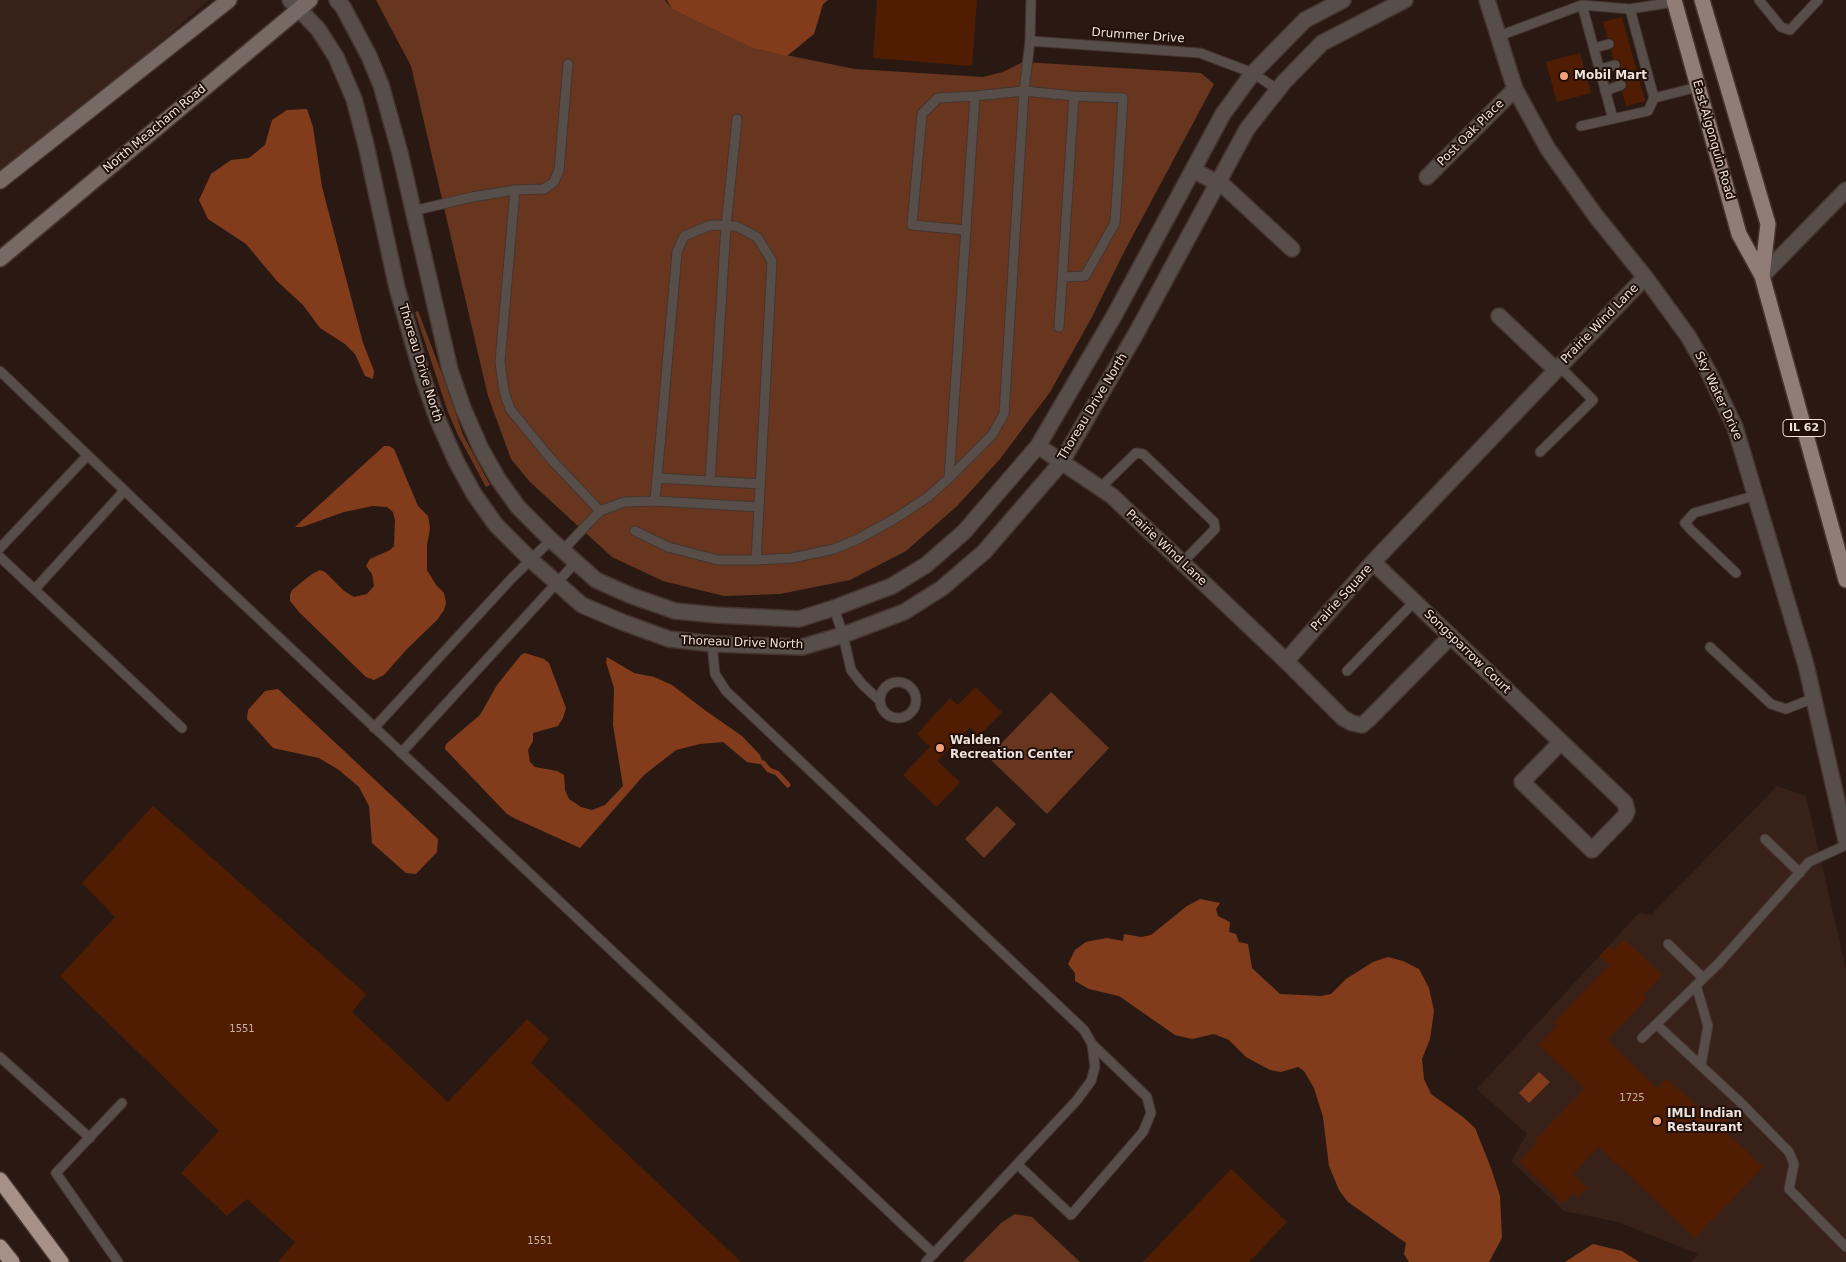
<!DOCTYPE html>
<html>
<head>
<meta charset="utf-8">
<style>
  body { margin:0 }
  canvas { display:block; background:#2a1912 }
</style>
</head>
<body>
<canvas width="1846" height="1262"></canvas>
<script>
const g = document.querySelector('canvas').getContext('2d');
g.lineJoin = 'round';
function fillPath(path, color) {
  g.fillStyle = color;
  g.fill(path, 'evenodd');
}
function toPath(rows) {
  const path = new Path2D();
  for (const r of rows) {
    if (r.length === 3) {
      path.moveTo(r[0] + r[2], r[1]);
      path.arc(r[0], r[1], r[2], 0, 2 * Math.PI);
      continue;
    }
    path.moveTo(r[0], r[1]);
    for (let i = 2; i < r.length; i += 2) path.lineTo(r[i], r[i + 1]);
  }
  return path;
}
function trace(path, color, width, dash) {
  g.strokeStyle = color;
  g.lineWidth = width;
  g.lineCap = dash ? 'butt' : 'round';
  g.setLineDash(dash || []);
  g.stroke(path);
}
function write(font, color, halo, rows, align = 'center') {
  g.font = font + ' "DejaVu Sans",sans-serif';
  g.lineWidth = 4;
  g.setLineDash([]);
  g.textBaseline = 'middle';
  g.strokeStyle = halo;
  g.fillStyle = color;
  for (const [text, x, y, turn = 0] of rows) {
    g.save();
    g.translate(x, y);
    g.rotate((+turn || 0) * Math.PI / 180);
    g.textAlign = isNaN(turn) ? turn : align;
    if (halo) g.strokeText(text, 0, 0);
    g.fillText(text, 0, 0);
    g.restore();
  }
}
const built = toPath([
  [0,0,209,0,0,182],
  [1777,786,1806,796,1846,969,1846,1262,1691,1262,1698,1254,1618,1222,1564,1211,1511,1161,1527,1134,1477,1089,1639,913,1651,915]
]);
const green = toPath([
  [376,0,665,0,672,9,761,50,855,69,983,77,1003,72,1023,62,1201,73,1214,84,1123,254,1092,317,1050,392,1000,459,957,506,906,551,850,580,780,594,724,596,663,581,612,557,530,482,511,459,488,396,411,66],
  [418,311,447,387,463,435,490,485,486,487,458,435,448,412,415,312],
  [1051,692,1109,748,1047,814,988,757],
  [997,806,1016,824,984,858,965,839],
  [1015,1214,1032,1217,1080,1262,963,1262,1001,1223]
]);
const water = toPath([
  [667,0,828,0,823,4,814,34,787,56,753,48,672,9],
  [307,109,313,127,322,187,363,343,374,371,373,379,365,376,355,354,345,344,320,328,303,305,277,281,246,244,208,219,199,200,211,174,231,160,249,158,265,145,272,120,287,110],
  [384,446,389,446,394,449,418,506,428,516,430,528,427,545,427,570,436,585,444,593,446,603,444,610,437,620,407,649,384,675,374,680,366,677,300,613,290,601,290,595,292,590,312,574,320,570,325,572,344,591,354,597,367,594,374,586,372,574,366,566,370,559,390,550,394,546,395,520,393,512,387,507,373,506,344,512,302,527,295,527],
  [525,653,544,659,549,663,566,708,563,718,558,726,533,733,533,741,528,750,530,762,535,767,557,771,564,775,565,790,569,799,581,807,592,810,605,805,623,786,613,725,614,688,606,662,607,657,634,673,654,677,672,685,706,711,742,736,760,755,763,763,759,764,747,762,723,742,700,744,676,750,644,775,580,848,516,819,507,814,445,749,446,744,480,715,497,685,521,655],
  [278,689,438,839,437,852,416,874,406,873,372,843,369,806,359,787,339,770,319,758,273,748,247,719,248,710,265,691],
  [1200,899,1220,903,1216,909,1218,916,1230,922,1229,932,1236,934,1239,942,1248,944,1252,968,1280,994,1321,996,1331,994,1346,979,1373,962,1388,957,1403,961,1419,969,1429,988,1434,1011,1430,1039,1422,1059,1424,1079,1431,1094,1463,1117,1475,1128,1491,1168,1500,1196,1502,1238,1489,1262,1409,1262,1404,1254,1406,1243,1348,1202,1339,1190,1329,1166,1323,1117,1314,1088,1304,1071,1298,1067,1281,1072,1270,1070,1246,1057,1229,1040,1214,1034,1192,1039,1175,1035,1119,996,1089,989,1075,981,1075,973,1068,964,1075,950,1086,942,1107,938,1123,941,1124,934,1141,937,1151,935,1187,906],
  [1539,1072,1550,1082,1529,1103,1519,1093],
  [1593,1244,1622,1251,1639,1262,1565,1262]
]);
const stream = toPath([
  [763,763,769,770,777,773,788,785]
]);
const building = toPath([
  [877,0,977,0,972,66,873,58],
  [1622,17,1645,101,1626,106,1622,91,1626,89,1627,83,1625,80,1619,79,1617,71,1621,67,1621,63,1617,59,1613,59,1611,50,1615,46,1615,42,1611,38,1608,38,1603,22],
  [1580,53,1591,93,1557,102,1546,62],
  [975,687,1002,712,979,736,970,727,937,761,960,782,937,807,903,775,930,747,917,734,950,698,958,705],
  [153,806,366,994,352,1012,448,1102,527,1019,549,1039,531,1063,741,1262,278,1262,295,1242,247,1199,227,1216,181,1173,219,1131,60,976,115,917,82,883],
  [1624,939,1662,975,1643,995,1647,998,1607,1040,1657,1088,1667,1079,1711,1118,1721,1107,1731,1117,1721,1127,1763,1167,1695,1238,1599,1147,1573,1174,1587,1188,1578,1198,1573,1193,1563,1203,1519,1162,1537,1142,1535,1140,1585,1088,1538,1045,1557,1025,1554,1022,1609,965,1599,956,1609,946,1614,950],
  [1231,1169,1287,1222,1249,1262,1143,1262]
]);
const lane = toPath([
  [1031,0,1030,41,1200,53,1253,73,1278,90],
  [1759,0,1781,27,1790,30,1818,0],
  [1582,5,1613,119],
  [1630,9,1654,98],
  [1499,36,1582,5,1630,9,1674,2],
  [1594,48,1609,44],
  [568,64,559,170,554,182,544,189,515,190,500,362,504,391,510,409,550,458,600,511],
  [1600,69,1615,65],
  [1605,91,1621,85],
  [1581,126,1648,111,1654,98,1698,87],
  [413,211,472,197,515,190],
  [965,230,912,225,922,114,938,98,975,96],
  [1059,327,1074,96],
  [0,371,202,565,934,1254],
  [1540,452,1593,400,1559,366],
  [657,478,760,484],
  [949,478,975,96,1024,91,1074,96,1123,98,1115,223,1085,276,1063,277],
  [710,481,726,226,737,119],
  [1100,488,1136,453,1143,454,1214,522,1215,529,1182,563],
  [655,501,677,252,684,236,711,225,736,226,757,237,772,261,759,507],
  [0,548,87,456],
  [562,551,600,511,624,502,655,501,759,507,756,560,718,560,668,547,635,531],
  [0,557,182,728],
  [756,560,792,558,834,549,858,539,896,518,928,497,949,478,992,435,1004,414,1024,91,1030,41],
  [1736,573,1689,528,1685,523,1694,513,1757,495],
  [35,589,124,491],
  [834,608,843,635,851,670,862,684,880,701],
  [714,644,713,654,715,674,726,691,1084,1030,1092,1044,1095,1067,1091,1081,1077,1100,926,1262],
  [1710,647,1771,704,1786,709,1814,698],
  [1347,671,1415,601],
  [898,700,18],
  [374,728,512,578,551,540],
  [401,753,575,563],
  [1765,839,1800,873],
  [1668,944,1703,978],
  [1696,985,1708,1026,1701,1065],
  [1656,1024,1740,1102,1789,1152,1794,1164,1789,1189,1846,1247],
  [1642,1038,1719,963,1809,862,1846,845],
  [0,1057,90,1138],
  [1017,1164,1071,1215,1143,1132,1151,1113,1147,1097,1092,1044],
  [118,1262,56,1173,122,1103]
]);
const street = toPath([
  [290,0,318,29,336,57,354,99,366,145,397,288,423,378,437,418,456,461,474,494,496,525,531,560,582,605,622,622,669,639,714,644,802,647,843,635,904,612,942,588,984,552,1061,463,1138,330,1247,129,1284,82,1322,43,1405,0],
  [337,0,343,7,369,56,381,85,400,153,450,370,463,408,481,449,498,479,518,507,551,540,596,580,632,596,675,611,716,615,799,619,834,608,892,586,926,565,964,532,1038,446,1114,316,1223,114,1253,73,1305,20,1343,0],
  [1487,0,1515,89,1548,149,1595,215,1645,277,1688,336,1708,371,1735,427,1806,665,1846,840],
  [1193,170,1225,187,1292,249],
  [1427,177,1515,89],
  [1762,276,1846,190],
  [1499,316,1556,370],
  [1038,446,1112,496,1286,661,1343,718,1352,723,1362,725,1369,719,1451,636],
  [1373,562,1625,803,1627,811,1625,816,1592,850,1522,782,1561,742],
  [1286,661,1373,562,1645,277]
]);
const secondary = toPath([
  [0,181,229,0],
  [0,259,310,0]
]);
const primary = toPath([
  [1674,0,1739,234,1762,276,1846,580],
  [1702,0,1768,224,1762,276]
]);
const highway = toPath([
  [0,1180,61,1262],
  [0,1247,12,1262]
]);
const markers = [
  [1564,76,5,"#f2a17e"],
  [940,748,5,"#f2a17e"],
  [1657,1121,5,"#f2a17e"]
];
const numberNames = [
  ["1551",242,1029],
  ["1725",1632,1098],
  ["1551",540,1241]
];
const shields = [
  [1804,428,42]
];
const shieldNames = [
  ["IL 62",1804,428]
];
const streetNames = [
  ["Drummer Drive",1138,36,4],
  ["North Meacham Road",155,129,-40],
  ["Post Oak Place",1471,133,-45],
  ["East Algonquin Road",1713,140,74],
  ["Prairie Wind Lane",1600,324,-46],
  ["Thoreau Drive North",420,363,73],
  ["Sky Water Drive",1718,396,65],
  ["Thoreau Drive North",1093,407,-59],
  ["Prairie Wind Lane",1166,548,43],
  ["Prairie Square",1342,598,-48],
  ["Thoreau Drive North",742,643,2],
  ["Songsparrow Court",1467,652,44]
];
const poiNames = [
  ["Mobil Mart",1574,76],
  ["Walden",950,741],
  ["Recreation Center",950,755],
  ["IMLI Indian",1667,1114],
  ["Restaurant",1667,1128]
];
fillPath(built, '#382118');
fillPath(green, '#68361f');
fillPath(water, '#823c1c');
trace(stream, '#823c1c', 5);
fillPath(building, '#501d03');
trace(lane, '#45352e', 11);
trace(street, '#45352e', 18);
trace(secondary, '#45352e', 18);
trace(primary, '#45352e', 18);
trace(highway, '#45352e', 18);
trace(lane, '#574e4a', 9);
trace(street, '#574e4a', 15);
trace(secondary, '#776963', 15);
trace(primary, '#907d76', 15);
trace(highway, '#a79087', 15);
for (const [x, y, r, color] of markers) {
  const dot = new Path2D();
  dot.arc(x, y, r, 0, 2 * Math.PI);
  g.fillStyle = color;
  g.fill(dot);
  trace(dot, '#201009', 2);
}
write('10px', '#c6b1a6', null, numberNames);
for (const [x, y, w] of shields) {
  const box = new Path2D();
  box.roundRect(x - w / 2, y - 8.5, w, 17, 4);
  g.fillStyle = '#201009';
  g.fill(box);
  trace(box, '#eee2dd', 1);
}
write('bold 11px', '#eee2dd', null, shieldNames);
write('12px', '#eee2dd', '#201009', streetNames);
write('bold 12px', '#eee2dd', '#201009', poiNames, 'left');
</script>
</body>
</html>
